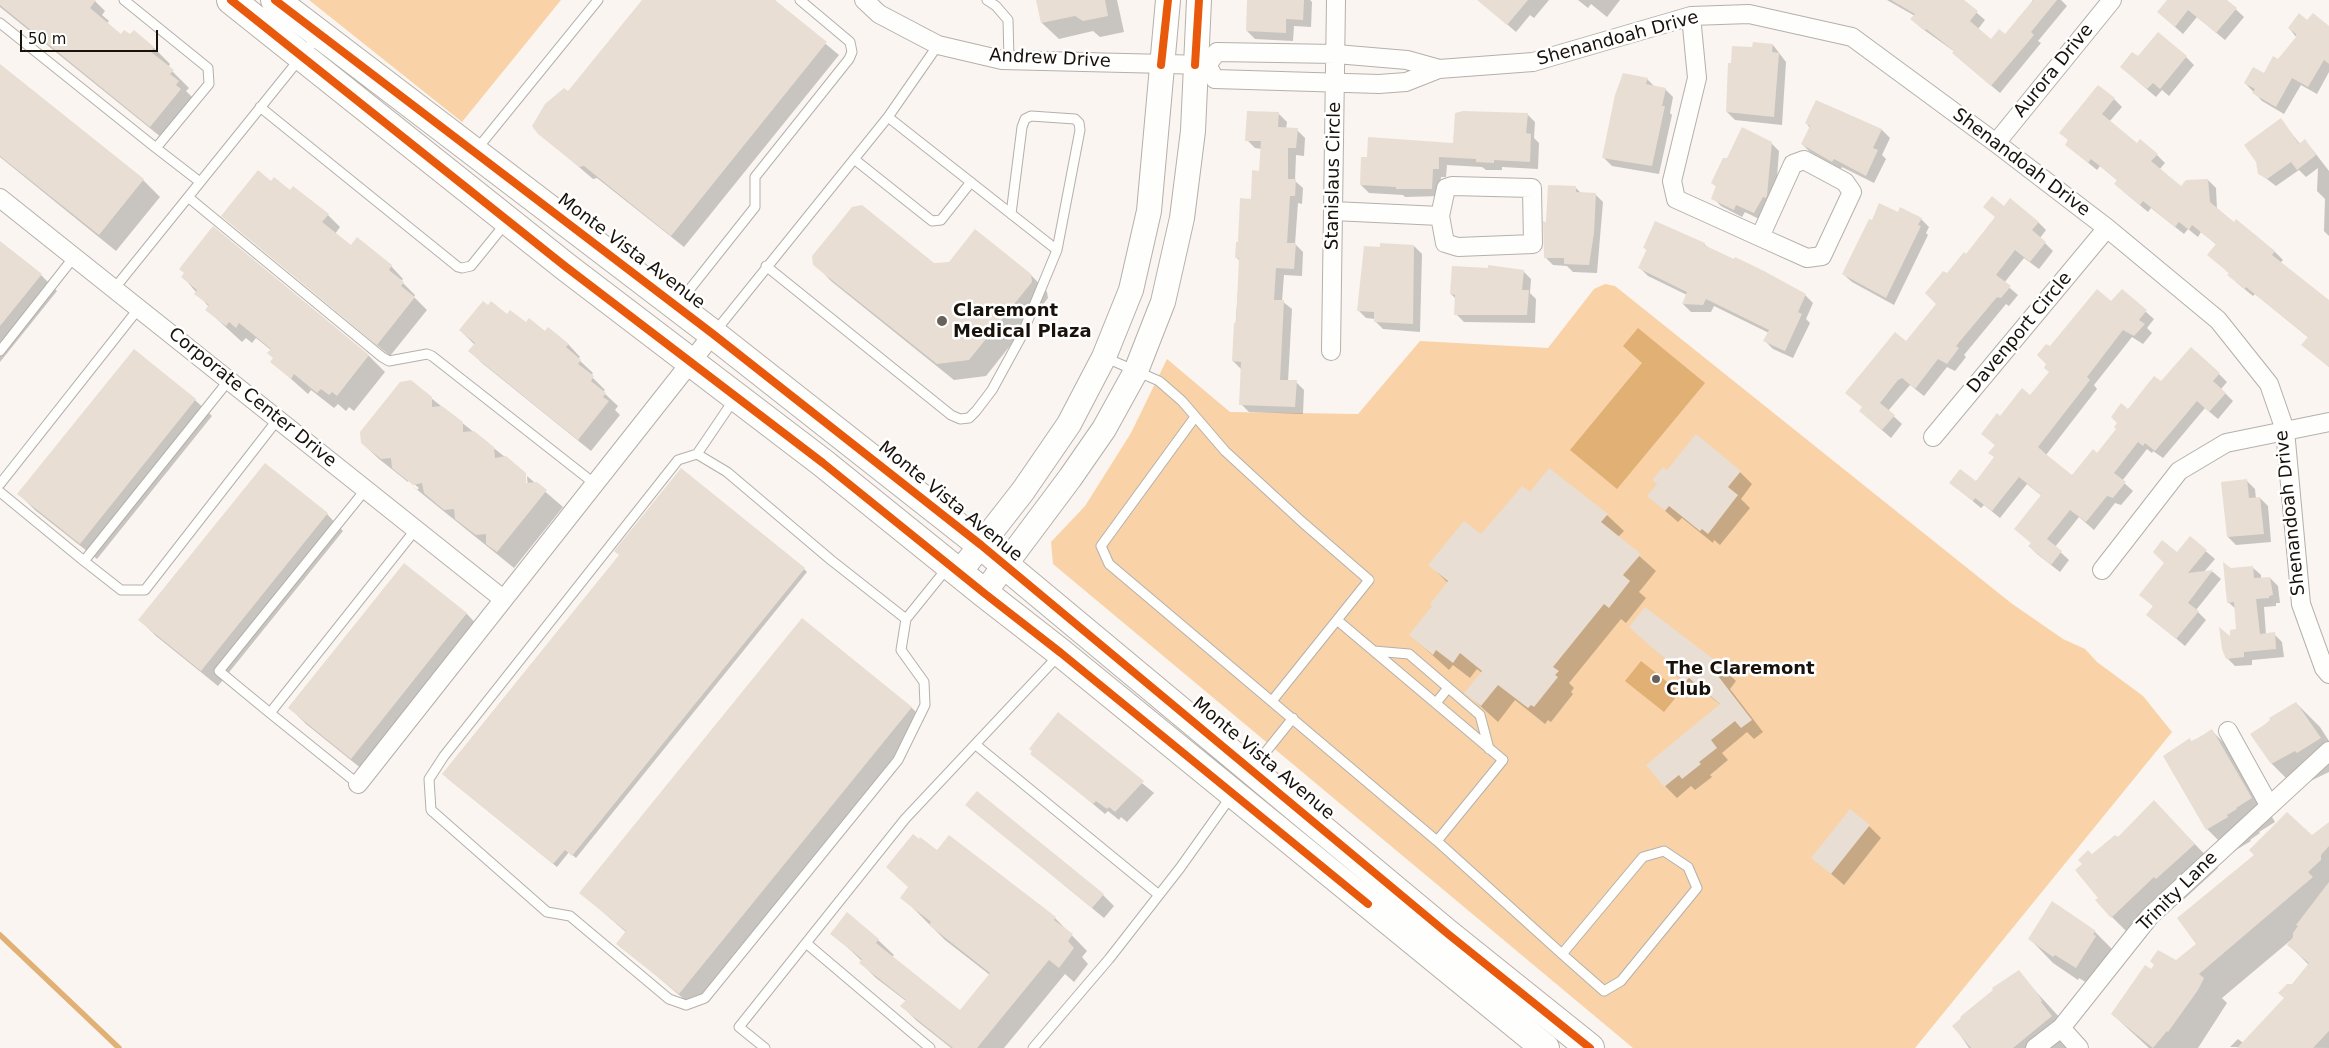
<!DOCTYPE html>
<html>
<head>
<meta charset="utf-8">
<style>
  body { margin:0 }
  #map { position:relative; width:2329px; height:1048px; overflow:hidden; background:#faf5f0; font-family:"DejaVu Sans",sans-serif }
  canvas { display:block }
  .scale { position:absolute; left:20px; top:30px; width:138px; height:22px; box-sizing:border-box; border:2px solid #19120b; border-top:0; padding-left:6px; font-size:15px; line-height:18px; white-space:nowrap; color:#19120b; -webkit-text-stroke:4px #fff; paint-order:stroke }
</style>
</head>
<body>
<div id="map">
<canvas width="2329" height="1048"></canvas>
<div class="scale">50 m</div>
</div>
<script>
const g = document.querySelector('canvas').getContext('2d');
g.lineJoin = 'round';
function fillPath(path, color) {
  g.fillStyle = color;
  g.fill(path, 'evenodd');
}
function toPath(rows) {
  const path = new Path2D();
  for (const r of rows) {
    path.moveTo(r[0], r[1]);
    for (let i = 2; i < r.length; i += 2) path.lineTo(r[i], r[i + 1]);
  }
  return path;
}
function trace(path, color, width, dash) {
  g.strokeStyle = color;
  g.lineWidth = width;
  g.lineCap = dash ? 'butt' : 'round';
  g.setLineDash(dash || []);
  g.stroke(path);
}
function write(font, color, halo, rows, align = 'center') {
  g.font = font + ' "DejaVu Sans",sans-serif';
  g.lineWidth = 5;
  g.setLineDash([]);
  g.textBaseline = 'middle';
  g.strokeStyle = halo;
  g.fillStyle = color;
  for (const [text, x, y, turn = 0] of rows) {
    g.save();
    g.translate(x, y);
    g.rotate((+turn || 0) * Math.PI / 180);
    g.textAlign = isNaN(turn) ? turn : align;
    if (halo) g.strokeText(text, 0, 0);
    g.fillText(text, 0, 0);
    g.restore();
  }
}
const green = toPath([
  [309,0,561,0,462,122],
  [1605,284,1615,286,2011,603,2063,639,2085,649,2097,662,2143,696,2172,732,1915,1048,1633,1048,1053,564,1051,542,1085,506,1131,433,1167,359,1230,412,1358,414,1420,341,1548,348,1594,289]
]);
const water = toPath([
  [1638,328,1705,383,1617,489,1570,450,1642,363,1623,346],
  [1641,661,1680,692,1664,712,1625,681]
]);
const shadow = toPath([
  [0,0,94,0,105,11,102,15,109,21,106,24,121,36,130,36,134,32,154,48,170,64,168,67,189,88,186,91,194,99,167,142,0,7],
  [643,0,773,0,839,55,684,247,597,178,593,179,543,136,568,93],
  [1037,0,1117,0,1124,32,1100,37,1093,31,1059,39,1042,23],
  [1249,0,1310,0,1312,2,1311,27,1294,26,1293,41,1255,39,1247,31],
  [1479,0,1549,0,1534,18,1530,15,1516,32],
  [1578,0,1620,0,1607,17,1591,4,1588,8],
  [1887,0,1962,0,1985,20,1978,29,1991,40,2005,36,2033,2,2032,0,2061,0,2067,6,2038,41,2041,43,2000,93,1962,61,1955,52,1920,27,1912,19,1915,16],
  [2168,0,2226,0,2244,17,2225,40,2197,17,2183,34,2158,12],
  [2308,22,2329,27,2329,72,2317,94,2301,85,2284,114,2262,101,2245,83,2264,75,2297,38,2289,28],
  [1773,45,1786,62,1782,125,1735,120,1727,112,1732,65,1753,49],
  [2186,57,2194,65,2169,96,2162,90,2156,97,2121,67,2138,58],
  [0,65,143,180,160,197,116,251,0,157],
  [1647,79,1655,87,1665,89,1673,97,1670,113,1672,115,1659,174,1612,166,1604,158],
  [2114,99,2122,107,2109,122,2137,144,2157,155,2165,163,2159,170,2181,188,2208,180,2216,188,2217,210,2234,223,2236,221,2275,252,2283,260,2280,263,2329,303,2329,367,2303,345,2309,338,2255,294,2253,296,2237,283,2230,274,2209,255,2217,245,2201,232,2198,237,2188,229,2184,234,2151,208,2148,212,2124,192,2118,181,2100,166,2097,170,2075,152,2069,141,2061,133],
  [1817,102,1882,130,1890,138,1882,155,1886,159,1874,183,1842,167,1841,169,1810,152,1802,144,1810,128,1806,123],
  [1279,114,1287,122,1286,129,1297,130,1305,138,1304,156,1296,155,1295,181,1303,188,1302,204,1298,203,1295,244,1303,252,1302,276,1284,275,1282,301,1292,309,1288,381,1296,382,1304,390,1303,414,1249,412,1241,404,1241,369,1233,361,1240,261,1236,257,1260,172,1262,149,1255,148,1247,140],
  [1527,114,1535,122,1534,138,1539,143,1538,169,1502,167,1502,170,1486,170,1482,167,1447,165,1446,177,1441,177,1440,196,1405,197,1403,195,1369,193,1361,185],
  [2281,120,2300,144,2304,141,2312,149,2329,171,2329,236,2324,231,2325,199,2317,191,2318,168,2306,177,2299,170,2276,186,2259,173],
  [1771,143,1779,151,1775,204,1763,221,1745,212,1742,217,1721,206,1713,198,1717,187,1712,183,1728,159],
  [272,183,328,215,340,227,335,234,351,247,357,239,391,266,403,279,401,281,415,295,414,297,427,310,390,356,223,216],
  [1576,188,1582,194,1595,194,1603,202,1597,273,1573,272,1567,266,1553,265,1545,257,1547,223],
  [2004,208,2038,222,2046,230,2040,238,2053,251,2039,269,2024,258,2004,283,2018,295,2009,306,2006,304,1964,355,1966,357,1955,371,1947,367,1924,396,1910,385,1888,411,1902,424,1891,438,1860,411,1906,343,1938,304,1947,275,1967,256],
  [1898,214,1921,219,1929,227,1926,233,1928,235,1894,305,1852,282,1843,274,1872,222],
  [213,228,369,356,385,372,354,411,349,407,346,411,338,404,334,408,311,390,308,394,272,362,274,358,271,350,256,338,252,343,246,338,242,342,207,310,209,307,183,277],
  [0,242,41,275,57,291,0,362],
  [1704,244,1710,249,1805,295,1813,303,1806,319,1810,323,1793,358,1773,349,1765,341,1769,333,1714,306,1711,312,1691,312,1683,304,1687,295,1648,276,1640,268,1648,251,1644,247],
  [1414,246,1422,254,1420,332,1383,329,1375,321,1375,319,1366,318,1358,310,1382,248],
  [815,264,933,264,1031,275,1047,292,1048,298,986,376,954,380,831,281],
  [1489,266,1523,271,1531,279,1530,293,1536,299,1535,323,1464,322,1456,314,1456,299,1451,294,1489,270],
  [2122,291,2154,319,2147,328,2152,333,2143,344,2132,337,2094,385,2097,389,2046,455,2072,477,2097,454,2118,430,2129,411,2161,383,2219,374,2227,382,2221,389,2233,401,2218,419,2205,408,2163,458,2153,451,2152,453,2147,449,2122,481,2133,491,2121,505,2115,503,2094,530,2079,517,2055,547,2069,560,2060,572,2037,554,2029,546,2032,543,2016,529,2042,496,2027,484,2000,518,1984,505,1981,508,1951,483,1976,483,1995,458,1996,446,1983,434,2000,417,2030,397,2050,373,2051,347,2111,302],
  [507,316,568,344,580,357,578,359,593,373,591,376,605,390,603,392,618,406,615,410,620,415,591,451,482,363,470,351,475,345,460,330],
  [134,351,195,400,212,416,97,559,35,510,19,494],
  [431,398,525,473,525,489,528,489,527,476,563,507,514,568,410,484,417,490,419,488,408,479,408,482,379,459,362,443],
  [265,465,327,514,343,531,218,686,156,636,140,620],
  [1667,472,1740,472,1752,484,1741,499,1750,508,1720,545,1714,540,1713,543,1682,518,1678,522,1648,496],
  [2247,481,2255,489,2256,499,2260,498,2268,506,2271,542,2236,545,2228,537],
  [1530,494,1607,515,1624,531,1618,537,1656,571,1639,592,1646,598,1626,623,1621,619,1569,683,1574,688,1571,692,1573,694,1551,722,1548,720,1545,724,1515,700,1498,722,1466,693,1482,673,1477,669,1470,678,1453,665,1449,670,1410,635,1434,606,1448,583,1430,565,1481,536],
  [2190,538,2215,559,2203,573,2213,572,2221,579,2196,610,2206,620,2185,646,2148,615,2154,607,2141,595],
  [404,564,467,614,483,631,368,774,306,724,289,707],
  [2252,567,2261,575,2261,579,2270,578,2278,586,2280,603,2276,603,2276,606,2264,607,2266,635,2274,634,2282,642,2284,657,2252,660,2252,665,2235,666,2227,658,2232,639,2238,630,2236,609,2228,602,2231,570],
  [804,569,807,572,576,858,569,852,557,867,447,778],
  [1645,609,1724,669,1736,681,1730,689,1763,732,1754,739,1747,732,1722,753,1728,760,1710,775,1712,777,1695,790,1691,786,1677,798,1665,786,1721,705,1701,689,1698,693,1677,676,1665,664,1667,661,1631,627],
  [802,619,912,708,924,720,692,1006,618,943,627,933,581,893],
  [2296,703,2320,727,2329,741,2329,772,2296,788,2272,764,2252,734],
  [1059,714,1154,793,1127,822,1121,817,1119,820,1108,811,1105,814,1032,753],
  [2212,731,2236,755,2275,822,2259,832,2260,833,2250,840,2251,841,2231,853,2207,829,2164,756],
  [2154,802,2218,868,2181,902,2179,900,2136,941,2112,917,2100,898,2092,855,2118,839],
  [967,805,1103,895,1114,906,1104,918],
  [2329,824,2329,1048,2230,1047,2238,1039,2243,1043,2285,998,2309,965,2289,945,2291,940,2222,998,2227,1003,2198,1048,2149,1048,2112,1014,2151,970,2176,962,2198,945,2312,837],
  [1869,826,1881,838,1844,885,1813,858],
  [949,837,1055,918,1087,951,1082,957,1088,964,1074,982,1065,974,1004,1048,951,1048,917,1021,902,1006,906,1001,876,978,861,963,862,961,832,933,847,914,878,940,894,955,892,957,961,1012,990,975,945,940,902,897],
  [2053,903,2095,932,2119,956,2100,991,2079,978,2078,980,2053,963,2030,939],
  [2018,972,2061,1019,2075,1041,2066,1048,1969,1048,1954,1026]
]);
const stream = toPath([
  [0,935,119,1048]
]);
const building = toPath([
  [0,0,96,0,90,8,121,34,124,30,130,34,134,30,154,47,151,52,174,70,170,74,179,81,176,85,181,89,150,127,0,5],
  [642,0,775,0,827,42,671,236,584,166,579,167,538,134,532,126,545,104,564,88,568,91],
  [1036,0,1105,0,1108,16,1083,21,1075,16,1041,23],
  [1247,0,1304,0,1303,20,1286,19,1286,33,1246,31],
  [1477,0,1528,0,1507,25],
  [1891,0,1964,0,1978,11,1970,21,1991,39,1999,29,2005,34,2033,0,2057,0,2031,32,2034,35,1991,86,1952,53,1954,51,1926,29,1925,31,1910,19,1915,14],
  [2167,0,2227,0,2237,8,2216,33,2188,10,2175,27,2157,12],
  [2299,13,2307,20,2313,13,2329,26,2329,64,2324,60,2308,87,2292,78,2276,107,2252,93,2255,89,2244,83,2253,67,2264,73,2273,56,2278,59,2296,37,2296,34,2288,28],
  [2158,32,2187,56,2160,89,2153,83,2147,89,2120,67,2132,52,2138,56],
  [1753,42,1773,44,1772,52,1779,53,1774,117,1726,112,1728,63,1731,63,1732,46,1752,47],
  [0,64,144,179,99,235,0,156],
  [1623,73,1648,78,1646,84,1666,88,1662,106,1665,106,1652,166,1602,158,1615,95],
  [2098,85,2115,98,2102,114,2137,143,2140,139,2158,154,2151,161,2181,186,2186,180,2208,179,2210,202,2234,222,2236,219,2275,251,2272,255,2329,300,2329,367,2301,345,2308,337,2246,287,2245,289,2227,275,2229,273,2207,255,2216,244,2192,225,2189,230,2179,222,2175,227,2143,201,2140,205,2114,184,2117,180,2091,159,2088,163,2065,145,2068,140,2059,133],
  [1816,100,1882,129,1873,148,1878,150,1866,176,1834,159,1832,162,1801,144,1810,126,1805,123],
  [1247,111,1279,112,1278,127,1298,128,1296,148,1288,148,1288,179,1296,179,1295,196,1290,196,1287,243,1296,243,1294,269,1276,268,1274,300,1284,300,1280,380,1297,380,1295,407,1239,405,1241,362,1232,361,1234,323,1236,323,1239,258,1235,258,1236,242,1238,242,1240,198,1251,199,1252,170,1259,171,1261,141,1245,141],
  [1463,111,1528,113,1526,133,1531,134,1530,162,1494,160,1494,163,1476,162,1476,159,1439,157,1439,169,1433,169,1432,189,1396,189,1396,187,1360,185,1361,157,1367,157,1368,137,1453,143,1455,113],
  [2281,118,2299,144,2305,139,2316,155,2297,170,2291,162,2267,179,2258,174,2256,162,2244,145],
  [1742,127,1772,142,1767,195,1766,198,1763,197,1754,213,1736,205,1734,210,1711,199,1716,186,1711,183,1723,158,1727,158],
  [258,170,271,181,274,177,290,190,293,186,329,214,322,222,351,245,357,237,392,265,389,270,404,282,401,286,415,297,377,345,221,216],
  [1548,185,1576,186,1576,192,1596,193,1594,233,1589,265,1564,264,1564,258,1544,258,1543,221,1546,222],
  [1992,196,2004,206,2010,198,2039,222,2032,230,2046,242,2030,262,2015,250,1996,275,2011,286,2001,298,1997,297,1956,346,1959,348,1947,364,1938,359,1915,389,1902,378,1898,380,1880,403,1895,415,1882,430,1859,411,1862,407,1845,393,1895,332,1906,341,1936,304,1925,293,1943,271,1947,273,1964,252,1966,254,1995,217,1983,207],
  [1879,203,1898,212,1900,207,1922,218,1918,225,1921,226,1886,298,1842,274,1869,219,1872,220],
  [862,205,934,263,949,262,975,229,1031,274,1032,282,969,360,937,364,813,265,812,256,852,207],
  [1655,221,1705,243,1704,245,1734,259,1735,257,1764,271,1806,294,1798,312,1802,314,1785,351,1763,341,1769,330,1706,299,1703,305,1682,304,1687,292,1638,268,1647,249,1643,248],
  [213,226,369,355,337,396,332,392,329,395,321,389,317,393,294,374,291,379,270,362,273,358,267,353,271,349,239,323,236,328,229,322,226,326,205,310,209,305,194,294,197,290,181,277,184,273,179,269],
  [0,241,42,274,0,326],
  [1380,243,1414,245,1413,324,1374,322,1374,312,1357,311,1364,246,1380,247],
  [1488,265,1524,270,1522,290,1529,290,1527,315,1454,315,1455,295,1450,294,1452,266,1488,268],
  [2097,289,2111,301,2122,289,2147,310,2139,320,2145,324,2134,336,2123,330,2087,377,2090,380,2038,447,2047,455,2072,475,2093,449,2097,453,2116,429,2114,427,2117,423,2111,417,2121,403,2128,409,2154,376,2161,381,2191,347,2220,373,2213,381,2226,393,2209,412,2197,401,2155,451,2145,443,2143,446,2138,442,2114,473,2126,482,2113,498,2107,496,2086,522,2070,510,2047,539,2062,551,2051,565,2028,546,2031,543,2014,529,2041,495,2019,477,1992,511,1975,498,1973,501,1949,483,1960,469,1976,481,1994,457,1988,453,1995,445,1981,434,1997,413,2000,416,2022,388,2030,395,2049,372,2044,368,2046,364,2037,355,2046,344,2050,346],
  [483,301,488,305,491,301,507,314,510,310,526,322,529,318,545,331,548,327,569,344,566,347,581,360,578,364,594,376,591,381,606,393,603,397,609,401,578,440,468,351,475,343,459,330],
  [134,349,196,399,80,544,17,494],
  [411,380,432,397,432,407,442,406,463,422,463,432,474,431,494,447,495,458,506,456,526,473,526,483,537,482,547,490,497,552,486,544,486,534,476,535,455,519,454,509,444,510,424,493,422,483,413,485,392,468,391,458,381,459,361,443,360,432,400,382],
  [1696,434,1741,471,1728,487,1738,495,1708,534,1702,529,1700,531,1669,506,1665,511,1647,496,1657,484,1652,480,1663,467,1667,470],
  [265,463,328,513,201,671,138,620],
  [681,468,805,568,572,856,565,850,553,864,442,774,619,555,614,551],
  [1549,468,1608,514,1601,522,1641,554,1623,575,1630,581,1609,608,1604,604,1553,667,1559,671,1555,675,1558,677,1534,707,1531,705,1528,708,1498,685,1481,706,1464,693,1482,671,1460,653,1453,663,1436,650,1433,655,1409,635,1432,606,1430,604,1448,581,1428,565,1464,521,1481,534,1522,486,1530,492],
  [2247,479,2249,498,2260,497,2264,534,2227,537,2221,482],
  [2190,536,2207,550,2188,573,2213,570,2188,603,2199,611,2176,639,2146,615,2153,606,2139,595,2164,563,2153,552,2162,540,2177,552],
  [2223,562,2231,568,2253,566,2254,578,2270,577,2273,595,2269,596,2269,598,2256,599,2260,634,2275,632,2276,649,2244,652,2244,657,2226,659,2222,649,2219,627,2230,636,2230,630,2236,629,2234,602,2227,603],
  [404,563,467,613,351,759,288,708],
  [1645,607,1725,668,1718,676,1752,720,1741,728,1735,721,1711,740,1717,748,1699,762,1701,764,1682,779,1679,775,1664,787,1646,765,1720,704,1689,678,1685,682,1663,664,1666,660,1629,627],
  [802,618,912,707,679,994,616,944,626,931,579,893],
  [2296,702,2321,738,2297,753,2295,751,2271,764,2250,734,2264,725,2270,720,2269,718],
  [1058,712,1144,781,1115,812,1109,807,1107,809,1096,801,1093,804,1030,754,1032,751,1029,749],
  [2212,729,2252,798,2236,808,2237,809,2227,815,2228,817,2206,830,2163,756,2190,738,2191,741,2198,738],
  [977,791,1104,894,1092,908,965,805],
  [2154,800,2195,844,2156,879,2154,877,2111,918,2095,900,2098,898,2075,870,2082,864,2078,860,2088,850,2092,854,2115,835,2118,837],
  [1850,809,1870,825,1831,874,1811,858],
  [2287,812,2312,835,2329,822,2329,846,2321,855,2321,860,2308,872,2313,877,2199,974,2204,978,2198,990,2168,1032,2167,1031,2153,1048,2111,1014,2145,965,2151,969,2154,965,2150,961,2158,950,2176,960,2196,944,2177,918,2254,855,2249,850],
  [913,834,919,839,920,837,937,850,949,835,1056,917,1054,920,1073,934,1068,941,1074,948,1059,968,1049,960,977,1048,953,1048,900,1006,906,1000,859,963,862,959,830,934,847,912,879,939,876,943,960,1010,990,973,929,925,931,922,900,898,908,887,886,867],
  [2329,882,2329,1031,2313,1048,2237,1048,2284,998,2278,993,2287,984,2292,984,2309,963,2287,945,2293,937,2293,933,2298,926,2296,925],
  [2052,901,2096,931,2093,934,2096,936,2076,968,2055,955,2053,957,2028,939],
  [2019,970,2038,994,2042,1001,2041,1002,2052,1016,2013,1048,1971,1048,1952,1026,1960,1019,1961,1016,1993,990,1992,988]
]);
const service = toPath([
  [124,0,208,68,209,84,156,148,200,182],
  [987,0,996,6,1008,20,1009,60],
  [0,23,156,148],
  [260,107,458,267,462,268,471,266,505,224],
  [477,149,598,0],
  [854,159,932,221,941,220,971,182],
  [188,197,382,357,389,361,427,354,432,356,595,484],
  [1011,214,1022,127,1025,119,1031,116,1075,119,1079,123,1080,130,1057,250],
  [766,266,951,415,960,419,969,418,976,411,992,390,1021,337,1057,250,888,117],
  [114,289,318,36],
  [678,304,755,207,755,177,849,59,852,52,850,42,800,0],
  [714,333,888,117,938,45],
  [0,351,74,257],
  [1104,357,1159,381,1182,401,1225,451,1301,521,1369,580,1272,701],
  [229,380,84,561,121,590,145,590,278,419],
  [1195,417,1101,546,1109,564,1437,841,1562,954,1604,991,1621,981,1697,888,1688,867,1664,851,1643,857,1562,954],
  [697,454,735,398],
  [0,484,139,308],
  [366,489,219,671,270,713,416,529],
  [0,492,84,561],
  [906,619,831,560,727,472,697,454,678,460,444,756,429,779,431,810,547,912,570,916,669,999,686,1005,705,998,898,760,925,705,924,682,901,650,906,619,948,567],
  [1337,620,1503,760,1437,841],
  [1374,651,1409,654,1480,715,1489,749],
  [1436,703,1448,688],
  [270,713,358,784],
  [976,745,1159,895],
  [1252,769,1293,718],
  [765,1048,739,1027,806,943],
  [930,1048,806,943,905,819,1059,655],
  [1033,1048,1109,959,1180,868,1232,795]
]);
const minor = toPath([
  [864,0,879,14,938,45,1002,60,1207,65],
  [1691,16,1697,78,1672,181,1676,199,1760,237,1807,258,1822,256,1852,192,1845,182,1804,160,1793,164,1760,237],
  [1207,65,1215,79,1379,84,1406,82,1439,69,1533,62,1691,16,1749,14,1852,37,1996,143,2107,228,2218,320,2269,384,2285,430,2301,604,2324,668,2329,674],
  [1207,65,1217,52,1336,54,1407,60,1439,69],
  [1996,143,2112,0],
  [0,198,503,599],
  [1333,211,1440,216,1445,243,1458,247,1533,244,1532,188,1452,186,1446,188,1440,216],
  [1331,351,1336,0],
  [1933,437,2107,228],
  [2102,570,2179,471,2226,443,2329,422],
  [2228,731,2269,805],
  [358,784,713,334],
  [2061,1028,2079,1048],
  [2035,1048,2061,1028,2150,916,2329,751]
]);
const secondary = toPath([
  [959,573,1023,491,1069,424,1104,357,1131,290,1149,211,1168,0],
  [984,593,1070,478,1104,429,1136,371,1163,302,1182,218,1193,131,1199,0]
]);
const primary = toPath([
  [231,0,566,267,823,463,984,593,1061,653,1545,1048],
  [275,0,713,334,981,545,1448,934,1590,1048]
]);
const cycleway = toPath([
  [231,0,566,267,823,463,984,593,1061,653,1368,904],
  [275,0,713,334,981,545,1448,934,1590,1048],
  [1161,65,1168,0],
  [1195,65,1199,0]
]);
const markers = [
  [942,321,6,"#68615b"],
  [1656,679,5,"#68615b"]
];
const streetNames = [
  ["Shenandoah Drive",1618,39,-15],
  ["Andrew Drive",1050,59,3],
  ["Aurora Drive",2054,71,-51],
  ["Shenandoah Drive",2021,163,37],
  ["Stanislaus Circle",1334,176,-89],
  ["Monte Vista Avenue",631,252,37],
  ["Davenport Circle",2020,333,-50],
  ["Corporate Center Drive",252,398,39],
  ["Monte Vista Avenue",950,502,39],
  ["Shenandoah Drive",2291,513,-96],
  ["Monte Vista Avenue",1263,759,40],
  ["Trinity Lane",2178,892,-45]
];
const poiNames = [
  ["Claremont",953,311],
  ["Medical Plaza",953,332],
  ["The Claremont",1666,669],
  ["Club",1666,690]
];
fillPath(green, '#f9d3a7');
fillPath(water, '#e0b075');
fillPath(shadow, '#0003');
trace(stream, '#e0b075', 5.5);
fillPath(building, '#e8ded3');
trace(service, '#b5b0aa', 11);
trace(minor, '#b5b0aa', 20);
trace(secondary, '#b5b0aa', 26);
trace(primary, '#b5b0aa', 30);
trace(service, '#fefefd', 9);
trace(minor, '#fefefd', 18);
trace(secondary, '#fefefd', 24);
trace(primary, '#fefefd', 28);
trace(cycleway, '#e8590c', 8);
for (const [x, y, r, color] of markers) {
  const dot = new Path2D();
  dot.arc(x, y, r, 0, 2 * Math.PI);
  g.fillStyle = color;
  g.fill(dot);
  trace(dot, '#fff', 2);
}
write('18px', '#19120b', '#fff', streetNames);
write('bold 18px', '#19120b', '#fff', poiNames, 'left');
</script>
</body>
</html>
